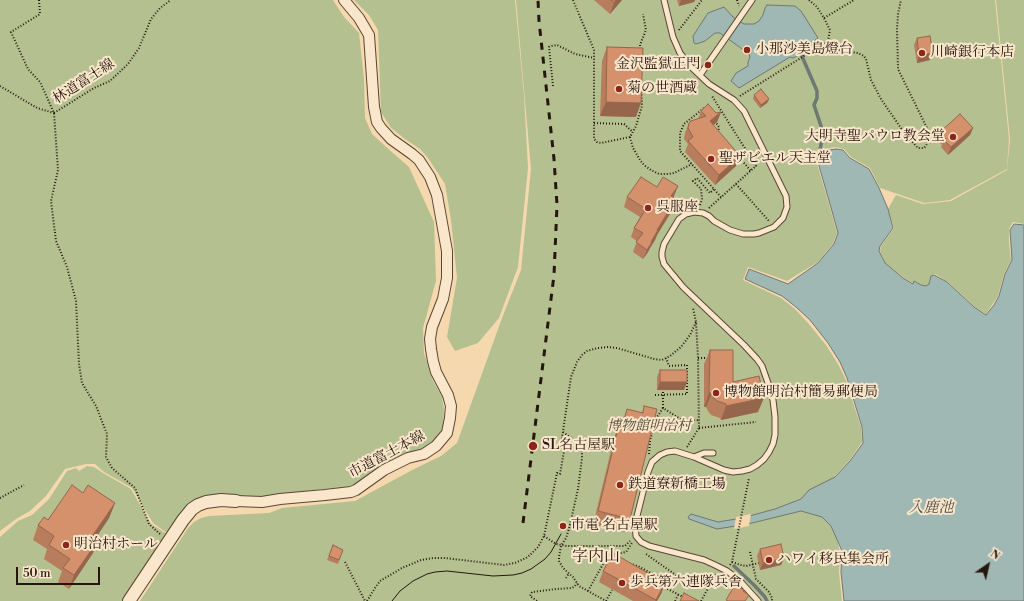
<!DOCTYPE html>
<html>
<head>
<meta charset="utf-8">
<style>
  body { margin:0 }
  #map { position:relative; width:1024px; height:601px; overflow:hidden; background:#f6d8af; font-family:"Libre Bodoni",serif }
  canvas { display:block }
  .north { position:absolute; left:968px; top:545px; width:40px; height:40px; -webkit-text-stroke:3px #f9e6cb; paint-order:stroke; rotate:34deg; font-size:11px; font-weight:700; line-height:16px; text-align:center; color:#25170e }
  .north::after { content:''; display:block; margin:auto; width:14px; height:18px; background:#25170e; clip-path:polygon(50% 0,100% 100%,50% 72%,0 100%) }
  .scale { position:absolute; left:16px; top:567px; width:84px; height:18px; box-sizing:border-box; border:2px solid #25170e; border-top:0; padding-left:5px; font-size:12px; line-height:14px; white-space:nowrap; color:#25170e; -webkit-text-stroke:3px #f9e6cb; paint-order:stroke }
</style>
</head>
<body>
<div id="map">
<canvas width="1024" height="601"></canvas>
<div class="north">N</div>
<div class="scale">50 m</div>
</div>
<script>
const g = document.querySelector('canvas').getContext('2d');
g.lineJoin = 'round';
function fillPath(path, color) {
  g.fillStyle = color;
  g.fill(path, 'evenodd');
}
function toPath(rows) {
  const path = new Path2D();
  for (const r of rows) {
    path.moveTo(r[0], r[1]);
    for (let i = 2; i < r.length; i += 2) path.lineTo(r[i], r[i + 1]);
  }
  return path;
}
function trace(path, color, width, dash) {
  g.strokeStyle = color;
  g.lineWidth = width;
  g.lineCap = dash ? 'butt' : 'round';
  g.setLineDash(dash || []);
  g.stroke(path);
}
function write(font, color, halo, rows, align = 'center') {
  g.font = font + ' "Libre Bodoni","Noto Serif JP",serif';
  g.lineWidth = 4;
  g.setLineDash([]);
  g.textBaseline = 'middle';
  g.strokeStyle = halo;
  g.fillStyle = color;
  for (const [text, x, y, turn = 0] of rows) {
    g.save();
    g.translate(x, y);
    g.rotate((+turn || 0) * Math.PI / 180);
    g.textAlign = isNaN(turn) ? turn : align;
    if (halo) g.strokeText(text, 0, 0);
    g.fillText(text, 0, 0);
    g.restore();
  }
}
const green = toPath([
  [0,0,333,0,344,17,359,33,364,79,365,118,372,134,385,146,409,167,434,222,436,281,423,328,424,353,433,381,442,397,444,410,443,432,431,445,422,450,406,453,381,465,352,486,279,494,262,498,212,495,204,496,190,503,179,515,167,533,153,523,132,488,104,472,95,464,86,464,65,469,46,496,30,511,16,519,0,531],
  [354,0,515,0,524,95,528,168,518,267,499,318,478,343,455,351,447,337,457,278,451,220,445,184,428,158,420,149,405,139,391,128,381,112,378,30,369,15],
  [516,0,995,0,1009,139,1007,169,950,200,924,203,880,188,870,168,851,157,844,149,835,147,823,150,821,148,816,151,815,157,831,211,837,233,833,244,818,262,787,281,748,267,743,280,781,298,795,309,808,323,826,345,838,364,845,378,861,427,862,442,849,461,834,477,827,503,831,513,840,552,839,572,842,601,140,601,188,528,194,522,201,518,209,516,269,513,282,508,355,501,414,469,441,456,457,443,502,318,521,270,531,169],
  [996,0,1024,0,1024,224,1013,222,1009,229,1009,243,1011,260,1004,274,998,296,986,314,975,307,948,282,935,274,931,276,929,284,926,286,921,285,915,281,913,283,903,277,885,263,880,251,881,246,894,228,888,209,896,195,923,204,951,201,1007,170,1010,139],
  [87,466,94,467,103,473,131,489,151,524,167,534,123,601,0,601,0,537,18,521,32,515,49,499,67,471,76,468,79,471]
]);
const water = toPath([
  [767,5,795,6,801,11,818,38,807,46,808,49,801,54,793,58,790,57,739,88,731,81,736,73,748,66,748,62,750,57,749,54,720,33,715,33,705,41,696,44,694,43,693,36,708,13,724,7,733,17,744,24,754,24,759,21,763,15,765,8,767,5],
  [836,149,843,150,850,158,869,169,879,188,888,209,893,228,880,246,879,251,885,263,903,278,913,284,914,281,921,285,926,286,929,284,931,276,934,275,947,282,974,307,986,315,994,305,999,296,1005,274,1012,260,1010,230,1014,224,1024,225,1024,601,844,601,841,572,842,551,831,526,822,517,801,511,748,524,717,529,689,519,688,517,691,514,718,522,742,518,775,509,801,499,809,490,835,477,850,461,863,443,862,427,847,378,840,362,828,343,810,320,796,307,782,296,745,279,749,269,788,284,818,263,834,244,838,233,832,211,817,159,817,152,820,150,823,151,836,149]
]);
const pier = toPath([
  [751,514,749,526,734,529,736,517]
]);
const stream = toPath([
  [801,54,817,91,817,98,814,105,825,138,821,144,820,150],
  [734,566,755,586,765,597,767,601]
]);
const path = toPath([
  [39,0,40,14,11,32,28,69,40,82,54,113,58,170,51,201,56,241,67,267,76,301,79,364,82,383,96,406,107,434,106,457,112,468,135,488,149,524,160,534],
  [573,0,594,50,594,139,597,142,601,143,630,137,636,126,642,106,641,80],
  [737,0,739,6],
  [809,0,817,7,824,18,830,30,828,41,831,46,841,51,858,53,864,56,866,59,871,80,881,99,905,134,918,148,924,148,926,146,928,141,927,128,898,69,897,29,898,14,901,0],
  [824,18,854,0],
  [679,30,702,0],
  [640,49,640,45,646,30,643,14],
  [0,86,37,108,54,113],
  [553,86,549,47,551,46,557,45,575,54,594,58],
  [740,96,828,41],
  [706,110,704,108,684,124,680,133,680,151,721,197],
  [54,113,94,88,110,81,128,64,139,48,151,19,160,8,171,0],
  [715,121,719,127,718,134],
  [594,123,624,124,633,132],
  [630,137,633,148,640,160,644,165,651,170,659,174,668,174,674,173,692,164],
  [738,156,751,171],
  [736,184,769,221],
  [700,205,702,199,701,189,693,181,697,178,710,193,714,189],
  [709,208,756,166,712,96],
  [698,358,709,358],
  [663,392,663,408,685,422,699,420],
  [655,395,687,394,687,365,669,366,666,358],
  [699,428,756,422],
  [563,432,578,443,582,450,582,458,578,489,569,529,566,538,561,546,559,557,559,561,563,568,573,577,579,586,606,601],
  [687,447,699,428,698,358,696,322,693,308],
  [649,454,650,441,655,420,663,408],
  [0,498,24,485],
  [544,536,556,544,567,546,625,546,630,541],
  [750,552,756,579,769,592,772,598,772,601],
  [345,562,365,601],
  [732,562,741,565,746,566,759,563],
  [630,564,631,564,638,566,651,573,663,578,677,581,679,581,680,578,646,554],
  [730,565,732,562,749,478],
  [566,578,569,573],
  [662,586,683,597],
  [588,591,608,555,626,552,632,543],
  [367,601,375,588,380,581,402,568,421,560,433,558,445,558,504,565,515,563,526,558,530,555,538,547,544,536,557,473,560,474,564,451,562,438,571,377,577,362,582,355,587,351,598,348,608,347,617,348,654,359,662,360,670,356,681,347,690,335,696,322],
  [537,601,530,596,532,592,556,589,572,588,575,586,577,583],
  [606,601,612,590],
  [675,601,678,595],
  [701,601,716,574]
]);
const service = toPath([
  [664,0,673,37,680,53,690,66,709,84,734,100,744,111,786,196,787,207,783,218,774,227,759,233,754,234,743,234,730,230,714,221,709,216,703,213,694,212,686,214,679,219,664,244,662,252,662,257,664,264,683,287,744,345,757,359,762,366,768,383,773,400,775,417,775,435,773,444,769,452,764,459,757,465,750,469,742,471,733,472,724,470,694,457,675,451,667,452,660,455,652,462,648,472,635,524,636,536,641,542,649,546,704,560,715,565,727,571,739,580,758,601],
  [700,75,752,0],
  [694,457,704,453,713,453]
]);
const minor = toPath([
  [236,501,262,502,280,499,325,495,351,492,356,490,384,470,408,458,424,454,436,446,447,433,450,418,451,406,448,395,436,372,433,361,431,349,430,339,432,327,443,299,447,278,447,251,437,195,430,177,419,160,412,154,391,139,381,128,377,122,374,107,369,35,359,18,344,0]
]);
const tertiary = toPath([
  [129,601,183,520,192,509,198,505,206,502,221,500,236,501]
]);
const tram = toPath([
  [392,601,400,591,413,581,427,574,435,572,447,571,493,576,513,575,522,573,531,569,545,559,551,552,561,534]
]);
const rail = toPath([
  [523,523,554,275,557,205,554,159,539,21,538,0]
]);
const wall = toPath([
  [594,0,622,0,610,14],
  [677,0,695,0,694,2,679,6],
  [917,38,930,60,917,63,914,45],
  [607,47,636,117,600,116,602,61],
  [754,95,769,99,767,103,760,108,753,99],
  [701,111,716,113,721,112,717,122,713,125,736,166,715,185,685,152,688,144,684,139,685,133,689,123,698,119],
  [973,128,970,135,948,155,941,147,942,145,937,139,940,132],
  [657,187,674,196,673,197,676,199,673,209,657,235,655,240,650,248,648,252,643,259,633,252,637,241,631,237,634,228,640,217,624,207,627,197],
  [710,350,733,382,758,412,721,420,720,418,711,415,708,411,706,407,704,407,704,364],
  [660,370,687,382,684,390,657,390,657,377],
  [644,406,630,519,625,532,593,525,614,438,619,424,621,425,627,409,642,413],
  [115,503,109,518,96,537,93,553,69,589,58,582,62,571,44,559,47,549,33,540,38,525,48,520],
  [333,545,343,550,338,564,327,560],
  [760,549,784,558,781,565,760,570,757,556],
  [603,571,665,583,661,594,657,601,633,601,599,582]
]);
const shadedWall = toPath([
  [616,0,622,0,610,14,614,3],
  [681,0,695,0,694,2,679,6],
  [933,53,930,60,917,63,919,55],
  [769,99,767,103,760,108,761,105],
  [606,102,641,103,636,117,600,116],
  [721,112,717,122,706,132,710,121],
  [973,128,970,135,948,155,951,147],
  [740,156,736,166,715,185,719,175],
  [678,186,674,196,668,206,671,196],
  [676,199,673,209,657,235,655,240,650,248,648,252,643,259,647,250,657,230],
  [660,382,687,382,684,390,657,390],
  [709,393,712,393,706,407,704,407],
  [764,398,758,412,721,420,726,406],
  [115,503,109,518,88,550,93,535],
  [99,539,93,553,69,589,74,575],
  [784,558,781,565,760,570,763,563],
  [665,583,661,594,657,601,655,601]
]);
const building = toPath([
  [611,0,616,0,614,3,611,0],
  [930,36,933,53,919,55,917,38,930,36],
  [607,47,643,48,641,103,606,102,607,47],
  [761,89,769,99,761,105,754,95,761,89],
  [708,104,716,113,721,112,710,121,740,156,719,175,688,141,693,137,688,128,689,123,691,121,706,116,701,111,708,104],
  [960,114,973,128,951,147,944,140,946,139,940,132,960,114],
  [641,177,657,187,663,177,678,186,671,196,676,199,657,230,658,230,651,242,652,242,647,250,636,242,643,233,634,228,646,209,627,197,641,177],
  [710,350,733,350,733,382,759,376,764,398,726,406,726,404,717,401,713,397,712,393,709,393,710,350],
  [660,370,687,370,687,382,660,382,660,370],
  [644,406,657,409,630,519,598,511,619,424,623,425,627,409,643,413,644,406],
  [72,485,83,493,88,485,115,503,93,535,99,539,74,575,63,568,70,559,49,545,54,536,38,525,44,517,48,520,72,485],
  [781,544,784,558,763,563,760,549,781,544],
  [333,545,343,550,339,560,329,556,333,545],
  [613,553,665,583,656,600,603,571,613,553],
  [735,585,744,590,743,591,749,595,745,601,728,601,726,600,735,585],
  [684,593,699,601,680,601,684,593]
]);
const markers = [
  [747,50,4,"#8f2418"],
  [922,53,4,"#8f2418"],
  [708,65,4,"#8f2418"],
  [619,89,4,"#8f2418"],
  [953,137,4,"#8f2418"],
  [711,159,4,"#8f2418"],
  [648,208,4,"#8f2418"],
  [716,393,4,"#8f2418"],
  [533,446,5,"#8f2418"],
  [620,485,4,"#8f2418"],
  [563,526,4,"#8f2418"],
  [66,545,4,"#8f2418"],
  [769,560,4,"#8f2418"],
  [622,583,4,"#8f2418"]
];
const poiNames = [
  ["小那沙美島燈台",755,50],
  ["川崎銀行本店",930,53],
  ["金沢監獄正門",700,65,"right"],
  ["菊の世酒蔵",627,89],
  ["大明寺聖パウロ教会堂",945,137,"right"],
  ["聖ザビエル天主堂",719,159],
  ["呉服座",656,208],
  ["博物館明治村簡易郵便局",724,393],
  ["SL名古屋駅",542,446],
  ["鉄道寮新橋工場",628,485],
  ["市電 名古屋駅",571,526],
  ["明治村ホール",74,545],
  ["ハワイ移民集会所",777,560],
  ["歩兵第六連隊兵舎",630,583]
];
const streetNames = [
  ["林道富士線",84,82,-33],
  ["市道富士本線",387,455,-28]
];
const parkNames = [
  ["博物館明治村",649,427]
];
const waterNames = [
  ["入鹿池",931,508]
];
const quarterNames = [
  ["字内山",596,557]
];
fillPath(green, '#b5c090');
fillPath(water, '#a0b8b4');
trace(water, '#6f7872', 1);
fillPath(pier, '#f6d8af');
trace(stream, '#6f7872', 3.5);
trace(service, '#594736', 7);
trace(minor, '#594736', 12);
trace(tertiary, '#594736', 14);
trace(path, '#25170e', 2, [1, 2]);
trace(service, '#f9e6cb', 5);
trace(minor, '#f9e6cb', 10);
trace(tertiary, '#f9e6cb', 12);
trace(tram, '#25170e', 1);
trace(rail, '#25170e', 3, [7, 7]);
fillPath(wall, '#b77d5d');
fillPath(shadedWall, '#95664c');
fillPath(building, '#d5916c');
trace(building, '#95664c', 1);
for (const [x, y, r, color] of markers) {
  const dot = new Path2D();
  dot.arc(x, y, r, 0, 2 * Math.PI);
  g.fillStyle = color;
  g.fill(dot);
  trace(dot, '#f9e6cb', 1.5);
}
write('14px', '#25170e', '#f9e6cb', poiNames, 'left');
write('14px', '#25170e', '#f9e6cb', streetNames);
write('italic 14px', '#504a35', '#f9e6cb', parkNames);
write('italic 15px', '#504f48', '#f9e6cb', waterNames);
write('16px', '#25170e', '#f9e6cb', quarterNames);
</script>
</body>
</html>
